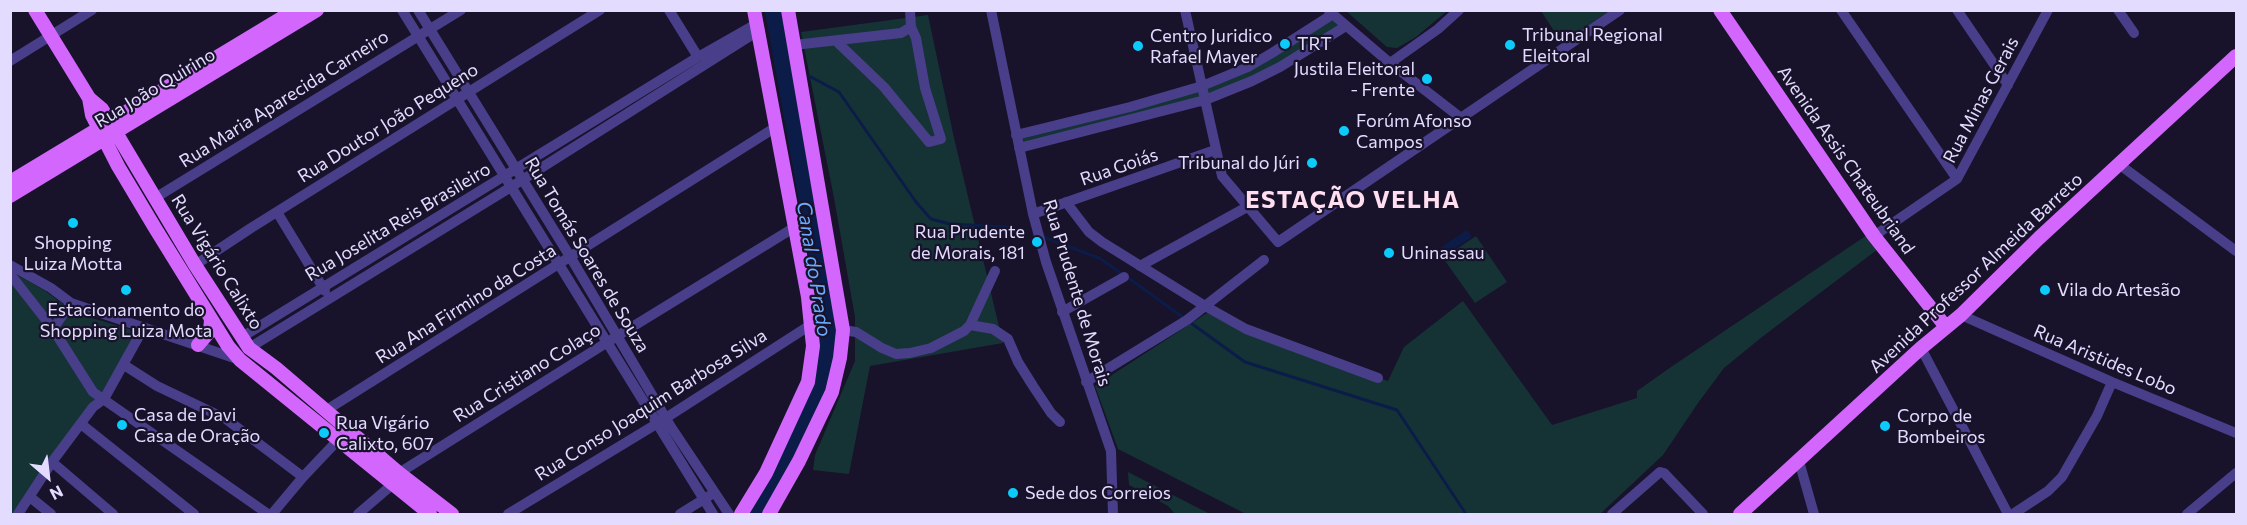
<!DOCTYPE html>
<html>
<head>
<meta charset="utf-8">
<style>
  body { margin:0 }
  #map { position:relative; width:2247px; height:525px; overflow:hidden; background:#18122b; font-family:Commissioner,sans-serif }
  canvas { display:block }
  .frame { position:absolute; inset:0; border:12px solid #e3dcfe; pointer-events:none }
  .north { position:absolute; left:18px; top:447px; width:60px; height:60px; -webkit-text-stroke:4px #18122b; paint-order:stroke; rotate:152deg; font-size:16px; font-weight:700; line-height:24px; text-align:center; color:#e3dcfe }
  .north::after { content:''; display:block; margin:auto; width:21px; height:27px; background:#e3dcfe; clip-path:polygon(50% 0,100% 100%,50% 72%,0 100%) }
</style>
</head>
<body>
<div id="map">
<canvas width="2247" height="525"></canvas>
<div class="frame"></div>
<div class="north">N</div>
</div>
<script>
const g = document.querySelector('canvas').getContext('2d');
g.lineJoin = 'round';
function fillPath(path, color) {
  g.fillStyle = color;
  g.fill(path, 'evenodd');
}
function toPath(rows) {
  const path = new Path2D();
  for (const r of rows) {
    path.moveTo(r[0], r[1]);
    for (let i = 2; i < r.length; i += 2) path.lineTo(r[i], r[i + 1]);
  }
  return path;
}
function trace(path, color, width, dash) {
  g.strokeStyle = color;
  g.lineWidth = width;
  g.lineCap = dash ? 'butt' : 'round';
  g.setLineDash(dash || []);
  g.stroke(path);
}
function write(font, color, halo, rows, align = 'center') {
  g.font = font + ' Commissioner,sans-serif';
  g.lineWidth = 4.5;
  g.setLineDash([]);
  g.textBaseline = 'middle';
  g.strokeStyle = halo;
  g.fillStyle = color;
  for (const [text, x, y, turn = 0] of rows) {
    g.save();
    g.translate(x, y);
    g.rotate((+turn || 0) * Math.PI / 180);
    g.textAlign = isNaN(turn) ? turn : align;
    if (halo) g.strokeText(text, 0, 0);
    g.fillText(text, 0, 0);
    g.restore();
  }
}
const green = toPath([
  [1346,11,1447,11,1416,37,1397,48,1387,47],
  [1541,11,1609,11,1562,43],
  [928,15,954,138,1003,343,870,366,849,474,813,470,815,455,855,361,855,317,834,198,801,32],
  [1332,17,1342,25,1274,67,1206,97,1204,87],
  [1201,89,1201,97,1021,145,1020,137],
  [1867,235,1878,249,1762,337,1724,368,1698,403,1663,455,1600,514,1246,514,1118,449,1095,386,1207,313,1388,381,1404,347,1463,301,1552,425,1637,398,1637,391,1671,367],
  [1476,236,1507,282,1475,303,1443,258],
  [10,271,44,290,75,313,136,331,103,395,13,514,10,511],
  [1128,472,1210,514,1175,514,1168,506,1129,485]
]);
const water = toPath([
  [765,11,783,11,839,335,831,379,808,435,763,514,745,514,813,374,820,343,818,311,804,229],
  [1467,230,1472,237,1446,254,1441,247]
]);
const stream = toPath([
  [809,76,839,92,916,202,931,219,950,224,1008,227],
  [1041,236,1101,259,1122,274],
  [1127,277,1245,362,1397,410,1466,514]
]);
const minor = toPath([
  [402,10,713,514],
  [418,10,571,258,671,427,729,514],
  [669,10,698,57],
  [991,10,1033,214,1046,262,1111,451,1113,514],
  [1185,10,1222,176,1278,242,1620,10],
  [1841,10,1957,179],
  [1957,10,2008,85],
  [2118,10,2134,33],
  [1329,11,1390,63,1461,118],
  [836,41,884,87,929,142,941,139,925,88,916,38,911,27,910,10],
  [794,45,901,33,911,27],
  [10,61,92,10],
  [1390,63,1438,29,1459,10],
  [1016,135,1130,107,1202,86,1248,67,1272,53,1333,14],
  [1019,148,1205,100,1252,81,1280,67,1346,26],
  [2120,165,2236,251],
  [155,198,461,10],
  [1066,202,1089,232,1102,242,1205,306,1246,329,1378,378],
  [277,212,325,291],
  [1033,214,1215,150],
  [1874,236,1957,179,2048,10],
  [10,265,51,288,71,303,240,360],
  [195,265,251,228,600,10],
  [1140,266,1247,207],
  [10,274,53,329,93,392,268,514],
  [1062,312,1124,277],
  [1961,315,2112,382,2236,433],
  [970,325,993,329,1008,339,1018,362,1033,386,1051,413,1060,422],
  [53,329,71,303],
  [843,330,856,332,882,348,896,354,910,353,931,348,964,331,970,325,995,271],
  [242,337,698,57,756,24],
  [249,348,511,187,758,31],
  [1921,348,2008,514],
  [124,365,157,386,226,419,303,477],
  [1086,382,1187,320,1264,260],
  [325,411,776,127],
  [81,424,194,514],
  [1799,461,1814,514],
  [52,462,113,514],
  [399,473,606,343,795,227],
  [30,497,51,514],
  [18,514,52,462,93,407,104,399,144,327],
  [272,514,303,477,339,439],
  [358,514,393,484],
  [508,514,658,423,812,324],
  [680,514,709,496],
  [1612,514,1660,472,1664,473,1703,514],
  [2013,514,2048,491,2062,477,2097,416,2112,382],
  [2187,514,2236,473]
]);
const major = toPath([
  [35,10,89,98,102,109,195,265,249,348,276,368,399,473,452,514],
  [1720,10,1874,236,1946,327],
  [89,98,92,115,118,166,155,228,228,346,240,360,430,514],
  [10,182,295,10],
  [10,196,317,10],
  [198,345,210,331,211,320],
  [741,514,766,473,808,382,813,346,808,297,754,10],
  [769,514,799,461,832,392,840,358,843,330,788,10],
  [1740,514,1921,348,1961,315,2039,238,2236,56]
]);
const markers = [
  [1285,44,6,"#0ccafa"],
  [1510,45,6,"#0ccafa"],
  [1138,46,6,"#0ccafa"],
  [1427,79,6,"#0ccafa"],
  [1344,131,6,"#0ccafa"],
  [1312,163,6,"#0ccafa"],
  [73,223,6,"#0ccafa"],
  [1037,242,6,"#0ccafa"],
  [1389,253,6,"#0ccafa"],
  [126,290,6,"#0ccafa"],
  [2045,290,6,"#0ccafa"],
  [122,425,6,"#0ccafa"],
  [1885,426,6,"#0ccafa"],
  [324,433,6,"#0ccafa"],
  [1013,493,6,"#0ccafa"]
];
const poiNames = [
  ["Tribunal Regional",1522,35],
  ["Eleitoral",1522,56],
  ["Centro Juridico",1150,36],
  ["Rafael Mayer",1150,57],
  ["TRT",1297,44],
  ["Justila Eleitoral",1415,69,"right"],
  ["- Frente",1415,90,"right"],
  ["Forúm Afonso",1356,121],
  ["Campos",1356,142],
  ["Tribunal do Júri",1300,163,"right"],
  ["Rua Prudente",1025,232,"right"],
  ["de Morais, 181",1025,253,"right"],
  ["Shopping",73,243,"center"],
  ["Luiza Motta",73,264,"center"],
  ["Uninassau",1401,253],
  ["Vila do Artesão",2057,290],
  ["Estacionamento do",126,310,"center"],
  ["Shopping Luiza Mota",126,331,"center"],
  ["Casa de Davi",134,415],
  ["Casa de Oração",134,436],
  ["Corpo de",1897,416],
  ["Bombeiros",1897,437],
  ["Rua Vigário",336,423],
  ["Calixto, 607",336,444],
  ["Sede dos Correios",1025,493]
];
const streetNames = [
  ["Rua João Quirino",155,88,-31],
  ["Rua Maria Aparecida Carneiro",284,99,-32],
  ["Rua Minas Gerais",1981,100,-62],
  ["Rua Doutor João Pequeno",388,123,-32],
  ["Avenida Assis Chateubriand",1846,160,55],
  ["Rua Goiás",1119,167,-19],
  ["Rua Joselita Reis Brasileiro",398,222,-31],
  ["Rua Tomás Soares de Souza",587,255,59],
  ["Rua Vigário Calixto",217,262,58],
  ["Avenida Professor Almeida Barreto",1976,273,-43],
  ["Rua Prudente de Morais",1077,293,73],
  ["Rua Ana Firmino da Costa",466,304,-32],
  ["Rua Aristides Lobo",2105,360,23],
  ["Rua Cristiano Colaço",527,373,-32],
  ["Rua Conso Joaquim Barbosa Silva",651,405,-32]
];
const waterNames = [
  ["Canal do Prado",814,269,81]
];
const districtNames = [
  ["ESTAÇÃO VELHA",1353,200]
];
fillPath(green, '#153335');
fillPath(water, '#0c1c49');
trace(stream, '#0c1c49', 3);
trace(minor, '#483e89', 10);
trace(major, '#d366fc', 14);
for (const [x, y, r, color] of markers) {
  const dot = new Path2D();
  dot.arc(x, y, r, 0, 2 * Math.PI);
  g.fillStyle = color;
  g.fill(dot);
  trace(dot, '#18122b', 2);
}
write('18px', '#e3dcfe', '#18122b', poiNames, 'left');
write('18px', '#e3dcfe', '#18122b', streetNames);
write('italic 20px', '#6cabfc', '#18122b', waterNames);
g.letterSpacing = '1.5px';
write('bold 24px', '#fedeef', '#18122b', districtNames);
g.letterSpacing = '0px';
</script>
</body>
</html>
